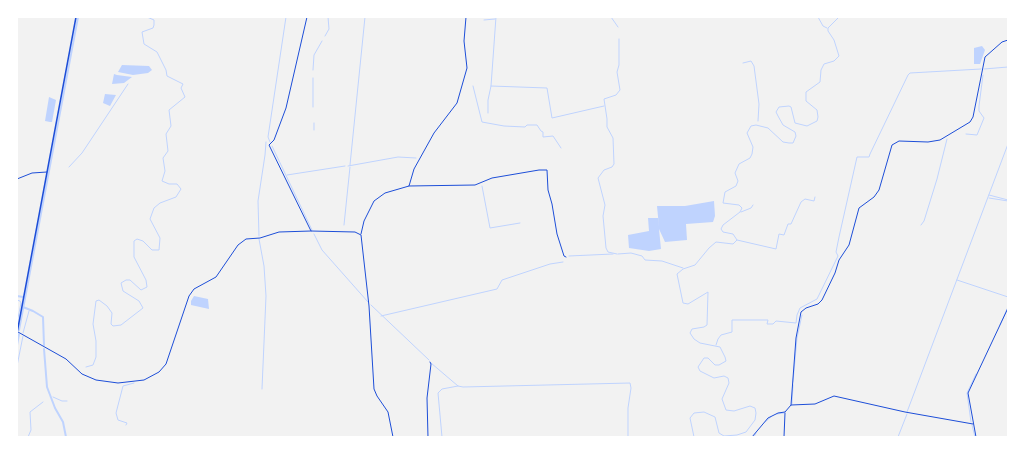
<!DOCTYPE html>
<html>
<head>
<meta charset="utf-8">
<style>
  body { margin:0 }
  #map { position:relative; width:1025px; height:454px; overflow:hidden; background:#f2f2f2; font-family:Literata,serif }
  canvas { display:block }
  .frame { position:absolute; inset:0; border:18px solid #fff; pointer-events:none }
</style>
</head>
<body>
<div id="map">
<canvas width="1025" height="454"></canvas>
<div class="frame"></div>
</div>
<script>
const g = document.querySelector('canvas').getContext('2d');
g.lineJoin = 'round';
function fillPath(path, color) {
  g.fillStyle = color;
  g.fill(path, 'evenodd');
}
function toPath(rows) {
  const path = new Path2D();
  for (const r of rows) {
    path.moveTo(r[0], r[1]);
    for (let i = 2; i < r.length; i += 2) path.lineTo(r[i], r[i + 1]);
  }
  return path;
}
function trace(path, color, width, dash) {
  g.strokeStyle = color;
  g.lineWidth = width;
  g.lineCap = dash ? 'butt' : 'round';
  g.setLineDash(dash || []);
  g.stroke(path);
}
const water = toPath([
  [982,46,985,50,980,64,974,64,974,48],
  [122,65,149,66,152,70,148,73,133,75,118,72],
  [114,74,117,75,132,77,124,83,112,84],
  [105,94,116,95,110,106,103,103],
  [49,97,56,100,52,122,50,122,45,121],
  [714,201,715,216,713,222,686,224,687,240,665,242,659,229,661,249,649,251,629,248,628,235,649,231,648,218,658,218,659,227,657,206,685,206],
  [194,296,208,299,209,309,191,305,191,301]
]);
const stream = toPath([
  [611,17,618,27],
  [818,17,823,26,827,28],
  [855,17,856,17],
  [484,20,495,19],
  [325,36,329,29,328,17],
  [743,63,751,61,754,66,759,104,758,121],
  [984,69,1008,67],
  [313,70,314,55,322,41],
  [473,86,482,122,504,126,525,127,527,125,537,125,541,131,543,132,543,137,553,136,561,148],
  [491,86,547,88,552,118,604,106],
  [313,107,313,78],
  [488,113,488,100,491,86,496,17],
  [314,123,314,130],
  [966,134,977,135,984,118,979,111,979,106,983,75],
  [270,142,268,137,286,17],
  [272,146,312,230],
  [350,165,365,17],
  [348,166,398,157,416,158],
  [69,167,82,153,128,84],
  [287,175,345,166],
  [482,186,490,228,520,223],
  [989,195,1008,200],
  [989,198,1008,201],
  [741,212,751,208,753,205],
  [344,225,350,167],
  [921,225,924,221,937,179,947,139],
  [314,234,322,250,368,302],
  [259,236,258,201,265,155,266,142],
  [259,239,264,266,266,296,262,389],
  [737,240,776,249,779,234,784,235,788,224,791,224,801,202,805,199,814,201,815,197],
  [617,254,608,252,606,248,603,216,605,205,598,178,604,170,612,167,614,164,613,138,607,127,607,119,604,99,616,95,620,90,617,72,619,65,619,39],
  [618,254,631,253,642,256,645,260,662,261,683,268],
  [569,256,613,254],
  [957,280,1008,297],
  [17,300,20,301,21,303,17,323],
  [371,305,429,360],
  [381,316,497,289,502,280,550,264,563,262],
  [1000,325,1008,307],
  [23,333,29,311],
  [716,345,718,339,721,335,732,332,732,320,768,320,767,324,773,324,776,321,796,323,797,315,800,308,817,299,838,256,836,252,839,237,857,157,869,157,870,154,908,75,910,73,981,69],
  [431,363,458,386,463,387,630,383,631,388,628,408,628,437],
  [17,366,23,336],
  [86,367,93,365,96,357,96,341,93,324,96,301,99,300,107,306,112,313,111,324,113,326,121,325,143,308,139,301,123,291,121,283,126,280,130,280,141,290,147,287,146,280,134,257,134,241,137,239,143,241,152,250,159,250,160,238,150,219,154,208,160,203,176,197,181,189,177,184,169,184,162,181,165,171,163,158,168,151,166,134,171,126,169,110,185,97,181,88,183,84,167,76,166,70,157,52,144,44,142,32,153,28,154,25,154,20,147,17],
  [793,382,797,338,802,315],
  [53,397,62,401,67,401],
  [792,404,793,385],
  [907,412,1008,144],
  [777,414,784,413],
  [765,422,771,417],
  [971,422,967,393,976,374],
  [126,425,127,423,118,420,116,413,123,386,134,383],
  [972,425,975,437],
  [28,437,31,430,30,412,43,402],
  [442,437,438,393,442,389,458,386],
  [694,437,690,418,694,413,704,412,715,417,719,433,724,436,737,435,746,432,755,420,756,413,755,408,750,406,734,411,726,410,722,399,729,383,728,378,724,376,714,378,700,371,698,367,704,358,708,358,715,365,719,365,726,361,725,357,720,347,700,343,694,339,690,333,692,329,704,327,707,325,708,292,688,304,683,303,677,274,683,269,695,265,709,248,716,242,733,244,737,240,733,234,723,232,721,229,723,225,740,212,742,208,739,205,723,203,725,192,736,186,738,181,735,173,739,164,750,158,752,154,753,147,747,133,751,126,756,125,768,128,783,142,789,143,793,143,796,136,795,132,783,125,778,116,776,112,779,107,789,106,791,107,795,123,807,126,817,121,818,117,817,110,806,101,806,92,820,82,821,70,824,64,834,61,839,56,834,40,828,31,828,28,839,17],
  [754,437,756,433],
  [898,437,907,414]
]);
const canal = toPath([
  [17,296,23,297],
  [23,307,33,311,43,317,44,345],
  [19,330,78,17],
  [17,345,19,334],
  [44,349,47,387,55,408,63,422,66,437]
]);
const minor = toPath([
  [307,17,286,108,274,140,269,145,311,231,355,232,361,235,369,306,374,389,377,396,388,412,393,437],
  [17,179,32,173,47,172],
  [409,186,475,185,492,178,539,170,547,170,548,190,552,204,557,234,564,256,566,257],
  [361,234,364,221,374,201,385,193,409,186,414,169,434,133,457,103,467,68,464,41,466,17],
  [18,332,66,359,82,374,96,380,118,383,144,380,159,372,166,364,189,296,194,289,216,277,238,245,246,239,260,238,279,232,311,231],
  [791,405,796,338,801,312,806,308,818,304,822,300,835,273,839,260,849,245,859,208,874,197,879,190,892,145,899,141,928,142,940,140,970,122,973,117,985,57,1002,42,1008,40],
  [428,437,427,398,431,364,430,362],
  [752,437,768,418,778,413,785,412,791,405,815,404,834,396,905,412,973,424],
  [784,437,785,413],
  [976,437,968,393,1008,308]
]);
const tertiary = toPath([
  [17,333,76,17]
]);
fillPath(water, '#bfd3fe');
trace(stream, '#bfd3fe', 1);
trace(canal, '#bfd3fe', 2);
trace(minor, '#1d4ed8', 1);
trace(tertiary, '#1d4ed8', 1.5);
</script>
</body>
</html>
